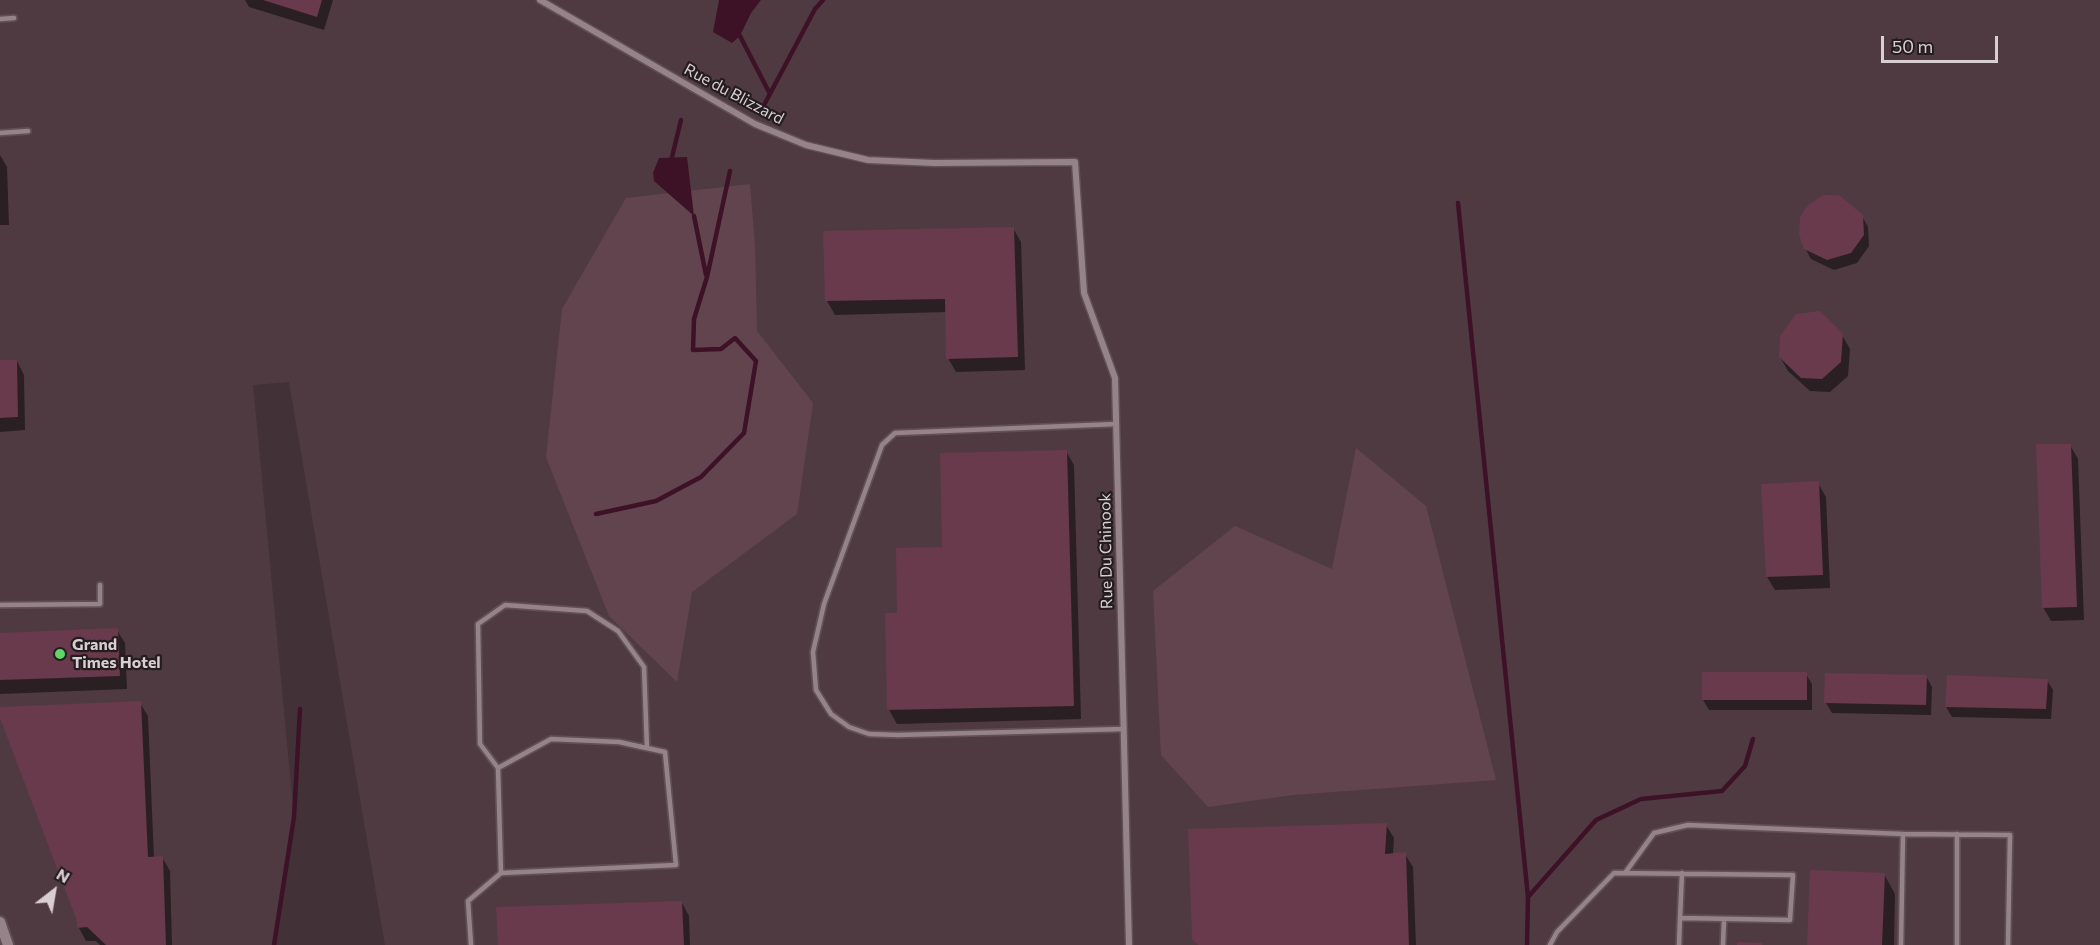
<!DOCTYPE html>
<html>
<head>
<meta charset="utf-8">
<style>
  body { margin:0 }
  #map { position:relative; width:2100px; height:945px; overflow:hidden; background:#423238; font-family:Commissioner,sans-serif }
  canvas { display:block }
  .north { position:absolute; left:24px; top:861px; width:60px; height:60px; -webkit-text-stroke:4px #241d1f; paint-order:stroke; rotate:31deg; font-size:16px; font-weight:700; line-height:24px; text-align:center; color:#d9ced2 }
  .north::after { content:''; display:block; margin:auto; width:21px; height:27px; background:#d9ced2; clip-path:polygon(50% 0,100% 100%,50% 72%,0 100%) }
  .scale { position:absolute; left:1881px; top:36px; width:117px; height:27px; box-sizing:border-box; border:3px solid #d9ced2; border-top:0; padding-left:8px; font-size:18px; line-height:21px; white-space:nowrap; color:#d9ced2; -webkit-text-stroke:4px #241d1f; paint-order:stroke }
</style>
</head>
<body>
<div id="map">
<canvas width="2100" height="945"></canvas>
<div class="north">N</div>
<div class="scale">50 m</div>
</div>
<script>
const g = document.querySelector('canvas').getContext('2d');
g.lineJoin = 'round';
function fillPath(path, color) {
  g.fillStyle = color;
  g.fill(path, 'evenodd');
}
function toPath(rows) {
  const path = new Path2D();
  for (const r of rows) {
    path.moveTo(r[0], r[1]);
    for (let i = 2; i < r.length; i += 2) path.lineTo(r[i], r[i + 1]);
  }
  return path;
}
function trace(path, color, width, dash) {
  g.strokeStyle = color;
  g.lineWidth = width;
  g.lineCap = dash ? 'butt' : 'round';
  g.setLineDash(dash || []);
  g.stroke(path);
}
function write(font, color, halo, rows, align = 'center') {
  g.font = font + ' Commissioner,sans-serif';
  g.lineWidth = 4.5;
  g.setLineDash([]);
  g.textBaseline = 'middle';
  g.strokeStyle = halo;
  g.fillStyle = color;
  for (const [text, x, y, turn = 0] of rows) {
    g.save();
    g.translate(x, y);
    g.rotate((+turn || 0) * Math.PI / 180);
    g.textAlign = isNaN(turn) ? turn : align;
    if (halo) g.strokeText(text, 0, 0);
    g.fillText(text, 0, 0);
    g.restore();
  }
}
const built = toPath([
  [0,0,2100,0,2100,945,385,945,289,382,253,385,294,817,274,945,0,945]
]);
const green = toPath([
  [750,184,755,246,757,331,813,403,797,514,692,592,677,682,609,616,546,457,562,309,626,198],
  [1356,448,1426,506,1496,780,1293,795,1208,807,1161,755,1153,591,1235,526,1332,569]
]);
const water = toPath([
  [719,0,761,0,751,13,740,36,732,43,713,32],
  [687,157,694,216,654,181,653,173,659,158]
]);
const shadow = toPath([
  [245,0,333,0,324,30,249,7],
  [0,155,7,167,9,225,0,225],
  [1862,216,1868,227,1869,246,1857,263,1834,270,1811,259,1805,248],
  [1013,228,1021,242,1025,370,956,372,948,358,947,312,835,315,827,301,825,232],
  [1842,335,1850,349,1848,376,1830,392,1810,391,1788,371,1780,357],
  [17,361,24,375,25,430,0,432,0,362],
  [2070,445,2078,459,2084,620,2051,621,2043,607],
  [1066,451,1074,465,1081,719,897,724,889,710,899,614,944,549],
  [1818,483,1826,497,1830,588,1775,590,1767,577],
  [117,630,125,643,127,689,0,694,0,634],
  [1806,674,1812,684,1812,710,1709,710,1703,700],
  [1926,676,1932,687,1931,715,1832,713,1826,703],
  [2047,680,2053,690,2051,719,1952,717,1946,707],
  [140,703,148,716,154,858,162,857,170,871,172,945,100,945,96,941,86,941,79,928,78,921,0,714,0,708],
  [1386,825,1394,838,1393,855,1405,854,1413,867,1416,945,1198,945,1194,938],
  [1884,874,1895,894,1894,945,1809,945],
  [682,903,689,916,690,945,499,945]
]);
const stream = toPath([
  [740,36,770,94],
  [763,107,815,9,823,0],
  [672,157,681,120],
  [1458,203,1528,897,1527,945],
  [694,216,706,275],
  [596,514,656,501,701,477,744,433,756,361,735,338,721,349,693,350,694,319,707,277,730,171],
  [1528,897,1596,820,1641,799,1722,791,1745,766,1753,739],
  [274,945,294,817,300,709]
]);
const building = toPath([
  [263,0,322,0,317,17],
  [1824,195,1839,195,1863,215,1864,235,1851,253,1827,260,1804,249,1799,235,1800,217,1808,205],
  [1014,227,1018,357,946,359,945,299,825,301,823,231],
  [1820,311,1843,334,1841,362,1822,379,1801,378,1779,357,1780,336,1796,314],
  [0,360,17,360,18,417,0,418],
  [2036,444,2071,444,2077,607,2042,608],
  [1067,450,1074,706,887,710,885,613,897,613,896,548,942,547,940,453],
  [1819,481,1823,575,1766,577,1761,484],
  [118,628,120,676,0,680,0,633],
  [1702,672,1807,672,1807,700,1702,700],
  [1825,673,1927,675,1926,705,1824,703],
  [1947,675,2048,679,2046,709,1945,707],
  [141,701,148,857,163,856,166,945,106,945,87,927,77,928,77,921,0,718,0,707],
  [1387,823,1385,854,1406,852,1409,945,1198,945,1192,939,1188,829],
  [1810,870,1885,873,1882,945,1807,945],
  [682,901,684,945,498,945,496,907],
  [1737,942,1762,943,1762,945,1737,945]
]);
const service = toPath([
  [0,19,14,18],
  [0,133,28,131],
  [1116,424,895,433,882,445,824,604,813,652,816,690,831,714,849,727,869,734,898,735,1124,729],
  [0,605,100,604,100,585],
  [498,768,480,744,478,624,505,605,587,611,618,631,644,667,647,748],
  [1625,873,1654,833,1688,825,1903,834],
  [471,945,468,901,501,873,676,865,665,752,619,742,551,739,498,768,501,873],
  [1550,945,1557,932,1614,873,1793,875,1790,920,1680,918,1682,873],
  [1679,945,1680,918],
  [1723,945,1724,920],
  [1901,945,1903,834,2010,835,2008,945],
  [1957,945,1957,834]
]);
const minor = toPath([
  [540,0,755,124,806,145,868,160,934,163,1075,162,1084,293,1115,378,1129,945]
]);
const tertiary = toPath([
  [0,922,8,945]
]);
const markers = [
  [60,654,6,"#60d56a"]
];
const streetNames = [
  ["Rue du Blizzard",734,94,28],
  ["Rue Du Chinook",1106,551,-91]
];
const poiNames = [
  ["Grand",72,645],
  ["Times Hotel",72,663]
];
fillPath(built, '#503a42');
fillPath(green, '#62444f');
fillPath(water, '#3e1226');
fillPath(shadow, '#0007');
trace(stream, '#3e1226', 4.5);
fillPath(building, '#69394c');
trace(service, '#5e5055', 8);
trace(minor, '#5e5055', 9);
trace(tertiary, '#5e5055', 14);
trace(service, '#96838a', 4.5);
trace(minor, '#96838a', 6);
trace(tertiary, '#96838a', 10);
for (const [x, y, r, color] of markers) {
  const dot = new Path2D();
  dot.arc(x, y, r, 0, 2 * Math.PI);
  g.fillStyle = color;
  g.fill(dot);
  trace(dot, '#241d1f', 2);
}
write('16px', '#d9ced2', '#241d1f', streetNames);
write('bold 16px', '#d9ced2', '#241d1f', poiNames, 'left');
</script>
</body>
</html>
